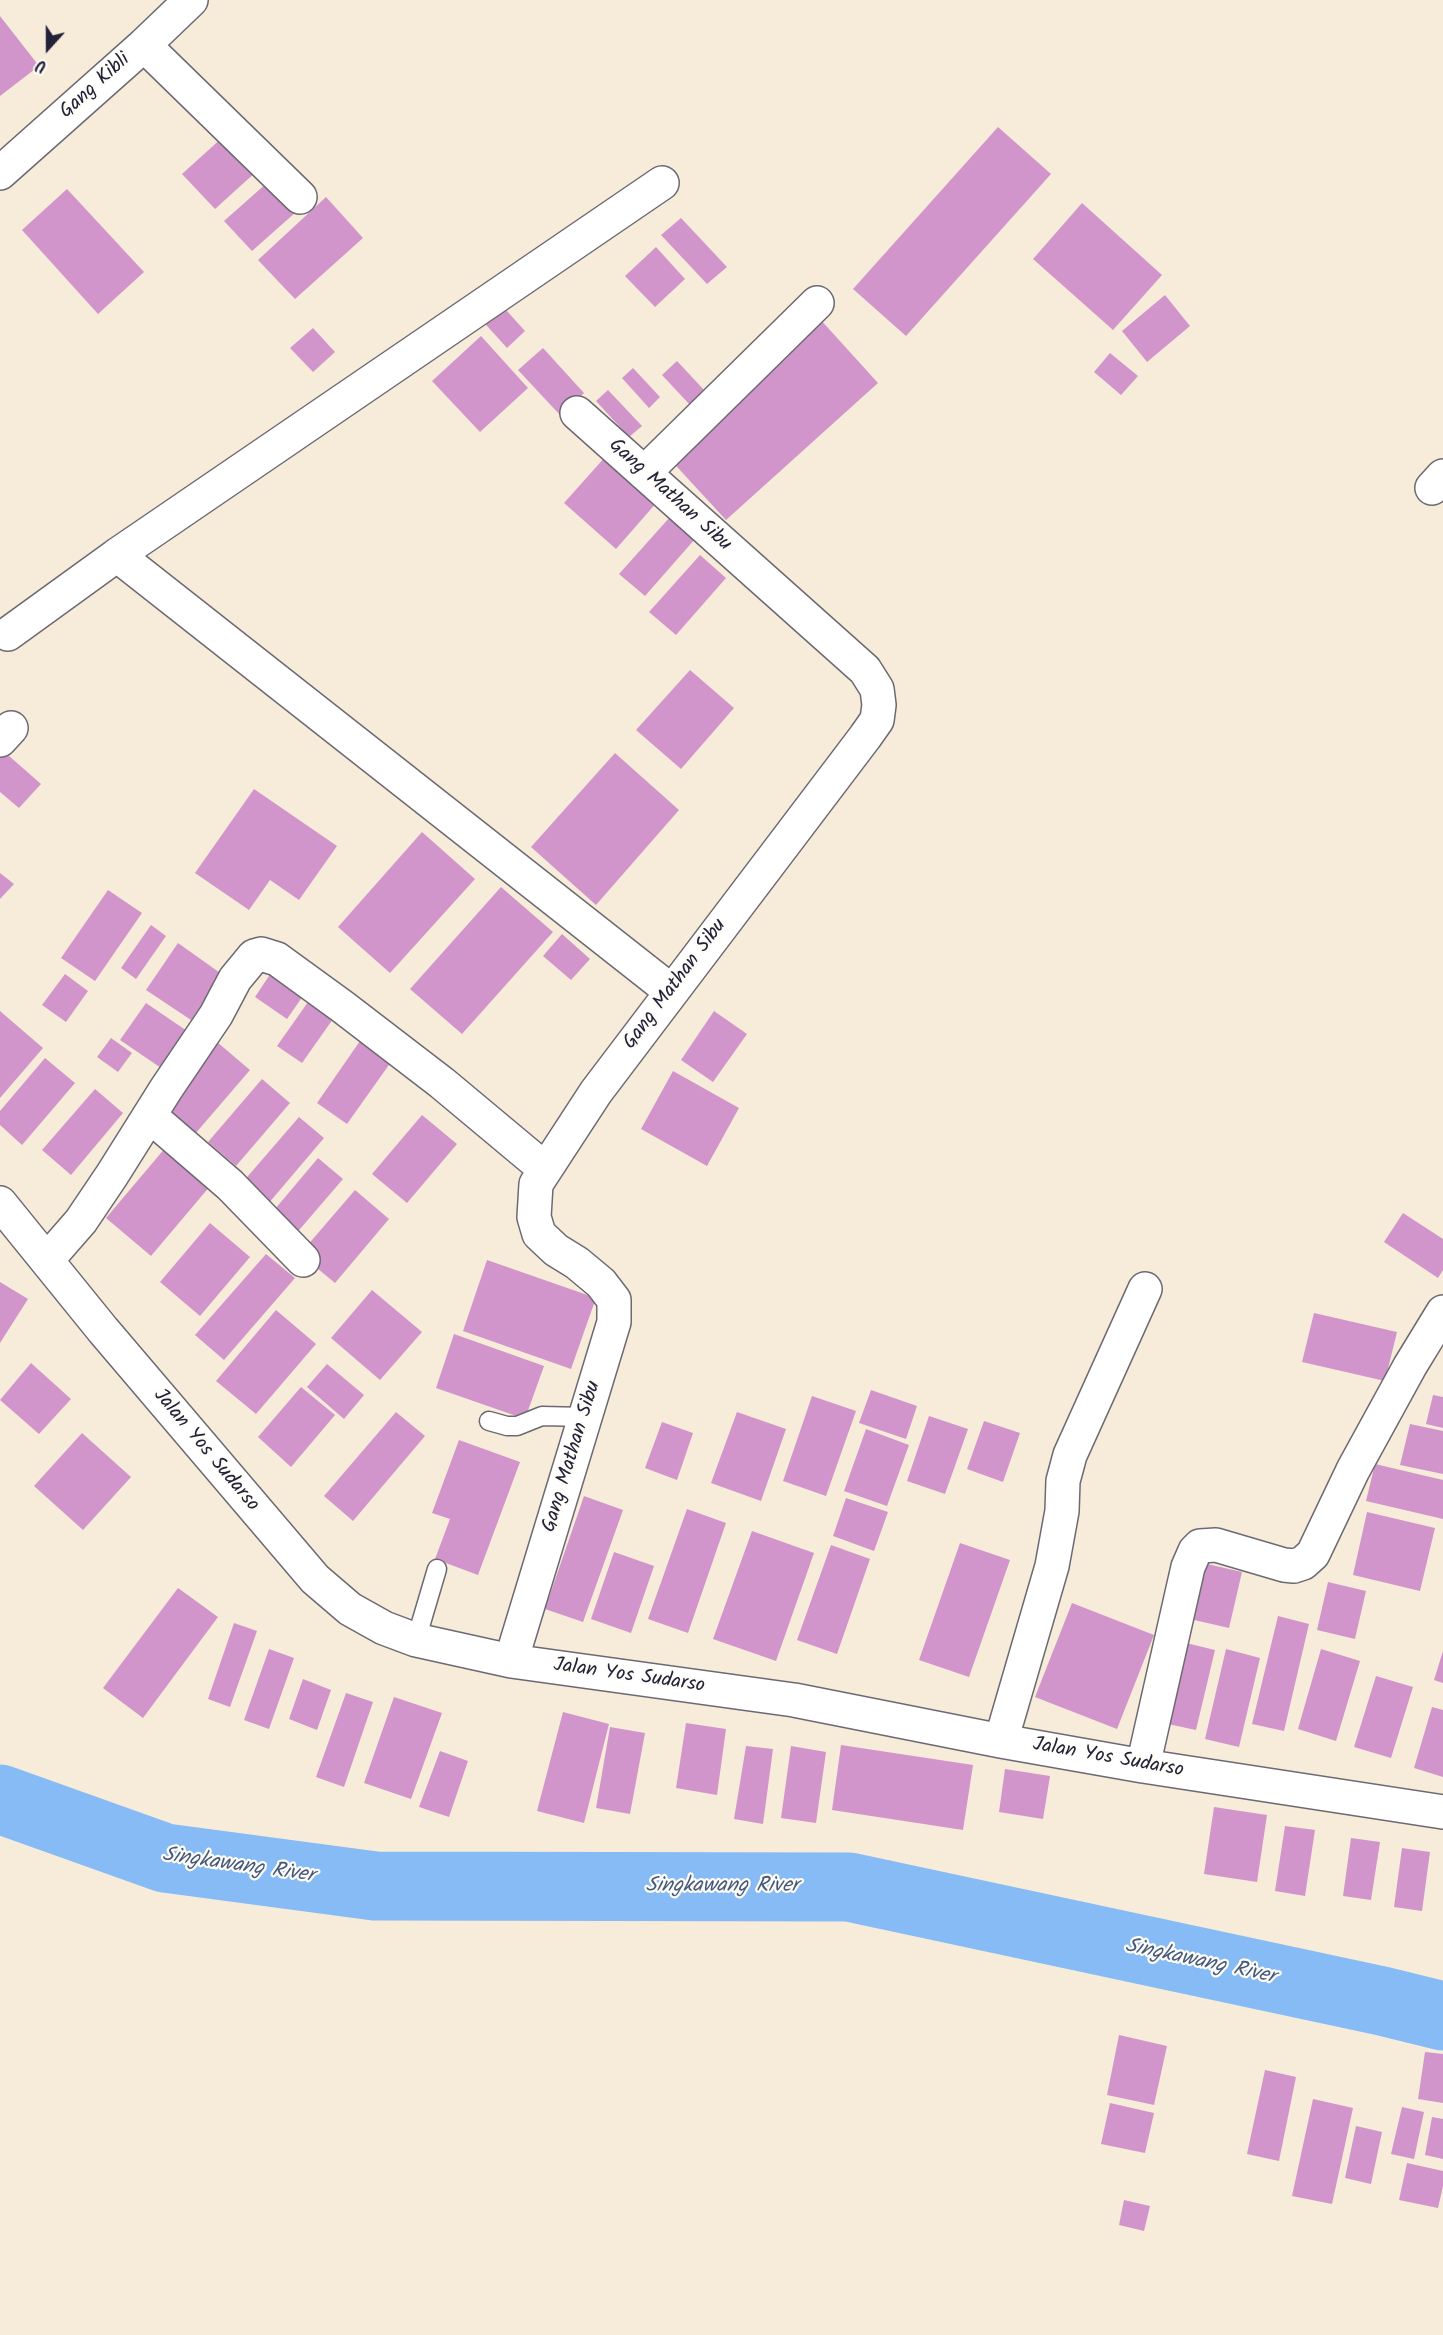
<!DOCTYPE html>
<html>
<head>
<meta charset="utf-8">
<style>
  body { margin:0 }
  #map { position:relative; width:1443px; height:2335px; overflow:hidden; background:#f7ecd9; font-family:Kalam,sans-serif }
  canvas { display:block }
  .north { position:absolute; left:18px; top:18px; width:60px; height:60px; -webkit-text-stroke:4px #fdfcf7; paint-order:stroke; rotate:201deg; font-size:16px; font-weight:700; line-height:24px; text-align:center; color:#22223b }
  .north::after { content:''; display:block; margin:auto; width:21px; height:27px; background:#22223b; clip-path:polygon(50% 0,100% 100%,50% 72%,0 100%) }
</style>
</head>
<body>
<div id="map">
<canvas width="1443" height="2335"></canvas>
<div class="north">U</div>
</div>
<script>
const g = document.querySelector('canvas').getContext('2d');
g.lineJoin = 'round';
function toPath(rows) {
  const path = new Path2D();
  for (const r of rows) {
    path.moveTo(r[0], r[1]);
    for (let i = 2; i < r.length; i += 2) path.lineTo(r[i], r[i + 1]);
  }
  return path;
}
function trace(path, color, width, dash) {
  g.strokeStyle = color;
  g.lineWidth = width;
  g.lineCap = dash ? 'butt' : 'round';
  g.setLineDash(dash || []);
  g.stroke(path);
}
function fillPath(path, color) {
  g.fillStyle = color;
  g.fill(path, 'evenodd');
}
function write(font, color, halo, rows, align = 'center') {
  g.font = font + ' Kalam,sans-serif';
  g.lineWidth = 4.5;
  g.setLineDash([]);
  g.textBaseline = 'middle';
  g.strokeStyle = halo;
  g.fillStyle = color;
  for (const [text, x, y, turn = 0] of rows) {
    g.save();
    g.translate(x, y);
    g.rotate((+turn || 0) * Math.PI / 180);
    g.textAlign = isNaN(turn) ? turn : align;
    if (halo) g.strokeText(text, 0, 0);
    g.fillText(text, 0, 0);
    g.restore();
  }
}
const river = toPath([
  [0,1799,165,1858,375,1886,849,1887,1382,2001,1443,2016]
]);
const building = toPath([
  [0,16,39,66,0,96],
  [998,127,1051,174,906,336,853,289],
  [224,136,257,171,215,209,182,174],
  [268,182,296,212,252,251,224,221],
  [67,189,144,272,98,314,22,230],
  [326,197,363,238,295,299,258,260],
  [1082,203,1162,275,1113,330,1033,259],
  [681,218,727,267,707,284,661,235],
  [656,247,685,279,655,307,625,276],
  [1165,295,1190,326,1147,362,1122,331],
  [497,300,525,331,507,348,479,317],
  [819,318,878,383,726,520,667,456],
  [313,328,335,352,313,372,290,348],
  [481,336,528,388,480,432,432,381],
  [543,348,584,393,560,415,518,370],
  [1110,353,1138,376,1121,395,1094,372],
  [677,361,705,391,690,405,662,375],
  [633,368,660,397,649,408,622,378],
  [608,390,642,426,629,437,596,401],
  [606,456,658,501,616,549,564,503],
  [670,517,695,539,645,596,619,574],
  [700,555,726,578,676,635,649,612],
  [690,670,734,708,681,769,636,730],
  [0,748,41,784,19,808,0,792],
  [615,753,679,810,596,905,531,847],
  [254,789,337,846,299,900,270,880,249,910,195,873],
  [422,832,475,879,390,973,338,927],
  [0,873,14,884,0,899],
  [501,887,553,932,462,1034,410,989],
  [108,890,142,913,95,981,61,958],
  [151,925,166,936,136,979,121,968],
  [562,934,590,959,571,980,543,956],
  [178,943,223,975,191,1020,146,990],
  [273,970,305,993,287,1019,255,997],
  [65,974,88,991,66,1022,42,1005],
  [308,1002,333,1019,302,1063,277,1046],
  [146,1003,190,1033,164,1070,120,1040],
  [0,1011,43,1048,0,1098],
  [714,1011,747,1034,713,1082,681,1060],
  [111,1038,132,1053,118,1072,97,1057],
  [360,1041,391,1062,347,1124,317,1103],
  [217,1042,250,1070,195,1134,162,1106],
  [45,1058,75,1083,22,1145,0,1125,0,1111],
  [673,1071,739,1108,707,1166,641,1129],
  [262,1079,290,1103,236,1166,208,1142],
  [95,1089,123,1113,71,1175,42,1150],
  [422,1115,457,1144,407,1203,372,1174],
  [299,1117,324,1138,268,1204,242,1183],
  [166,1147,211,1185,151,1256,106,1218],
  [318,1158,343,1179,294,1236,270,1215],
  [355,1190,389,1219,335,1283,300,1254],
  [1403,1213,1443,1239,1443,1270,1438,1278,1384,1242],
  [210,1223,250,1257,200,1316,160,1282],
  [266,1254,295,1278,224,1360,195,1335],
  [487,1260,596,1298,571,1369,463,1331],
  [0,1282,28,1299,0,1343],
  [372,1290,422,1332,380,1380,331,1338],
  [276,1310,316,1344,256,1414,216,1381],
  [1314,1313,1397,1332,1385,1381,1302,1362],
  [454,1334,544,1366,525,1419,436,1388],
  [31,1363,71,1399,39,1434,0,1400],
  [327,1364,364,1395,344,1419,307,1387],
  [301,1387,335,1415,291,1467,258,1437],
  [871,1390,917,1406,906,1439,859,1423],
  [1433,1395,1443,1397,1443,1428,1426,1424],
  [812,1396,856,1411,826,1496,783,1481],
  [396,1412,425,1436,353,1521,324,1496],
  [737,1412,786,1429,761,1501,711,1483],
  [929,1416,968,1429,945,1494,907,1481],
  [984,1421,1020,1433,1003,1482,967,1469],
  [662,1422,693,1433,677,1480,645,1468],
  [1410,1424,1443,1431,1443,1474,1400,1465],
  [866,1429,909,1445,887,1506,844,1491],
  [82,1433,131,1477,83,1530,34,1486],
  [459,1440,520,1462,478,1575,435,1559,450,1519,432,1513],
  [1375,1464,1443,1480,1443,1519,1366,1501],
  [584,1496,623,1510,583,1622,545,1609],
  [846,1498,888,1512,874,1551,833,1536],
  [687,1509,726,1523,688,1633,648,1619],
  [1367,1512,1435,1528,1420,1591,1353,1575],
  [752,1531,814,1553,776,1661,713,1639],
  [960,1543,1010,1560,969,1677,919,1660],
  [831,1545,870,1559,837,1654,797,1640],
  [614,1552,654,1566,631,1633,591,1619],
  [1203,1563,1242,1572,1229,1628,1190,1619],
  [1328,1582,1366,1591,1355,1639,1317,1630],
  [178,1588,218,1617,143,1718,103,1688],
  [1072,1603,1154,1635,1117,1729,1035,1697],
  [1278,1616,1309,1624,1284,1731,1252,1724],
  [234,1623,257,1631,230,1707,208,1699],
  [1186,1643,1215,1650,1196,1730,1168,1724],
  [269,1649,294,1658,269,1729,244,1720],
  [1226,1649,1260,1658,1239,1747,1205,1739],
  [1321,1649,1360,1661,1336,1741,1298,1729],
  [1443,1651,1443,1683,1434,1680],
  [1376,1676,1413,1687,1391,1758,1354,1747],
  [303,1679,331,1690,317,1730,289,1719],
  [346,1693,373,1702,344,1787,316,1777],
  [394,1697,442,1713,411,1799,364,1783],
  [1432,1707,1443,1710,1443,1777,1414,1768],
  [563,1712,609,1724,584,1823,537,1811],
  [686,1723,726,1729,717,1795,676,1788],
  [610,1727,645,1733,630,1814,596,1808],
  [841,1745,973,1765,963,1830,832,1810],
  [746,1746,773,1749,763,1824,734,1819],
  [791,1746,826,1752,816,1823,781,1818],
  [440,1751,468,1761,449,1817,419,1807],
  [1005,1769,1050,1776,1043,1819,999,1812],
  [1214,1807,1267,1815,1257,1882,1204,1874],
  [1285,1826,1315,1830,1305,1896,1275,1891],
  [1351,1838,1380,1842,1371,1900,1343,1896],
  [1402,1848,1430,1852,1422,1911,1394,1907],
  [1119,2035,1167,2046,1154,2105,1107,2095],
  [1425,2052,1443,2054,1443,2103,1418,2099],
  [1265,2070,1296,2077,1279,2161,1247,2154],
  [1313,2099,1353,2108,1332,2204,1292,2196],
  [1110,2103,1154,2113,1145,2153,1101,2144],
  [1402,2107,1424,2112,1414,2159,1391,2154],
  [1432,2117,1443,2119,1443,2159,1425,2155],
  [1356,2126,1382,2132,1371,2184,1345,2178],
  [1407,2163,1443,2171,1443,2186,1438,2208,1399,2200],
  [1124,2200,1150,2206,1144,2231,1119,2225]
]);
const lane = toPath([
  [489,1421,507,1426,517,1426,542,1416,585,1417],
  [416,1640,437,1569]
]);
const street = toPath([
  [144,45,300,197],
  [0,173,144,45,191,0],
  [644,473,817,303],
  [1432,488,1443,476],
  [117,555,671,991],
  [8,634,117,555,662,183],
  [0,740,11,728],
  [150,1116,230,1185,303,1260],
  [0,1203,103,1330,315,1579,350,1609,384,1628,416,1640,511,1661,794,1700,1001,1741,1143,1766,1443,1812],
  [47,1260,81,1221,112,1175,166,1089,216,1015,235,979,254,956,261,954,277,959,343,1007,442,1083,545,1169],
  [511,1661,614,1322,614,1300,601,1283,577,1263,556,1250,539,1234,534,1217,536,1184,596,1092,865,737,877,720,879,705,877,689,865,670,577,413],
  [1001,1741,1052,1566,1062,1511,1063,1481,1070,1455,1145,1289],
  [1143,1766,1188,1567,1195,1551,1200,1546,1216,1545,1284,1565,1294,1566,1303,1563,1313,1554,1353,1470,1410,1366,1443,1312]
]);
const streetNames = [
  ["Gang Kibli",96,87,-42],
  ["Gang Mathan Sibu",669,496,42],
  ["Gang Mathan Sibu",676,985,-53],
  ["Jalan Yos Sudarso",205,1451,50],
  ["Gang Mathan Sibu",573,1457,-73],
  ["Jalan Yos Sudarso",629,1677,8],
  ["Jalan Yos Sudarso",1108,1759,10]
];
const waterNames = [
  ["Singkawang River",238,1867,8],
  ["Singkawang River",722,1887],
  ["Singkawang River",1200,1963,12]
];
trace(river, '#86bbf5', 69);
fillPath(building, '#d195cc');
trace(lane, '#6d6972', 21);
trace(street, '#6d6972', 36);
trace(lane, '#fff', 18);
trace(street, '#fff', 33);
write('20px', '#22223b', '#fdfcf7', streetNames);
write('italic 21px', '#45587c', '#fdfcf7', waterNames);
</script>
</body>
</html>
